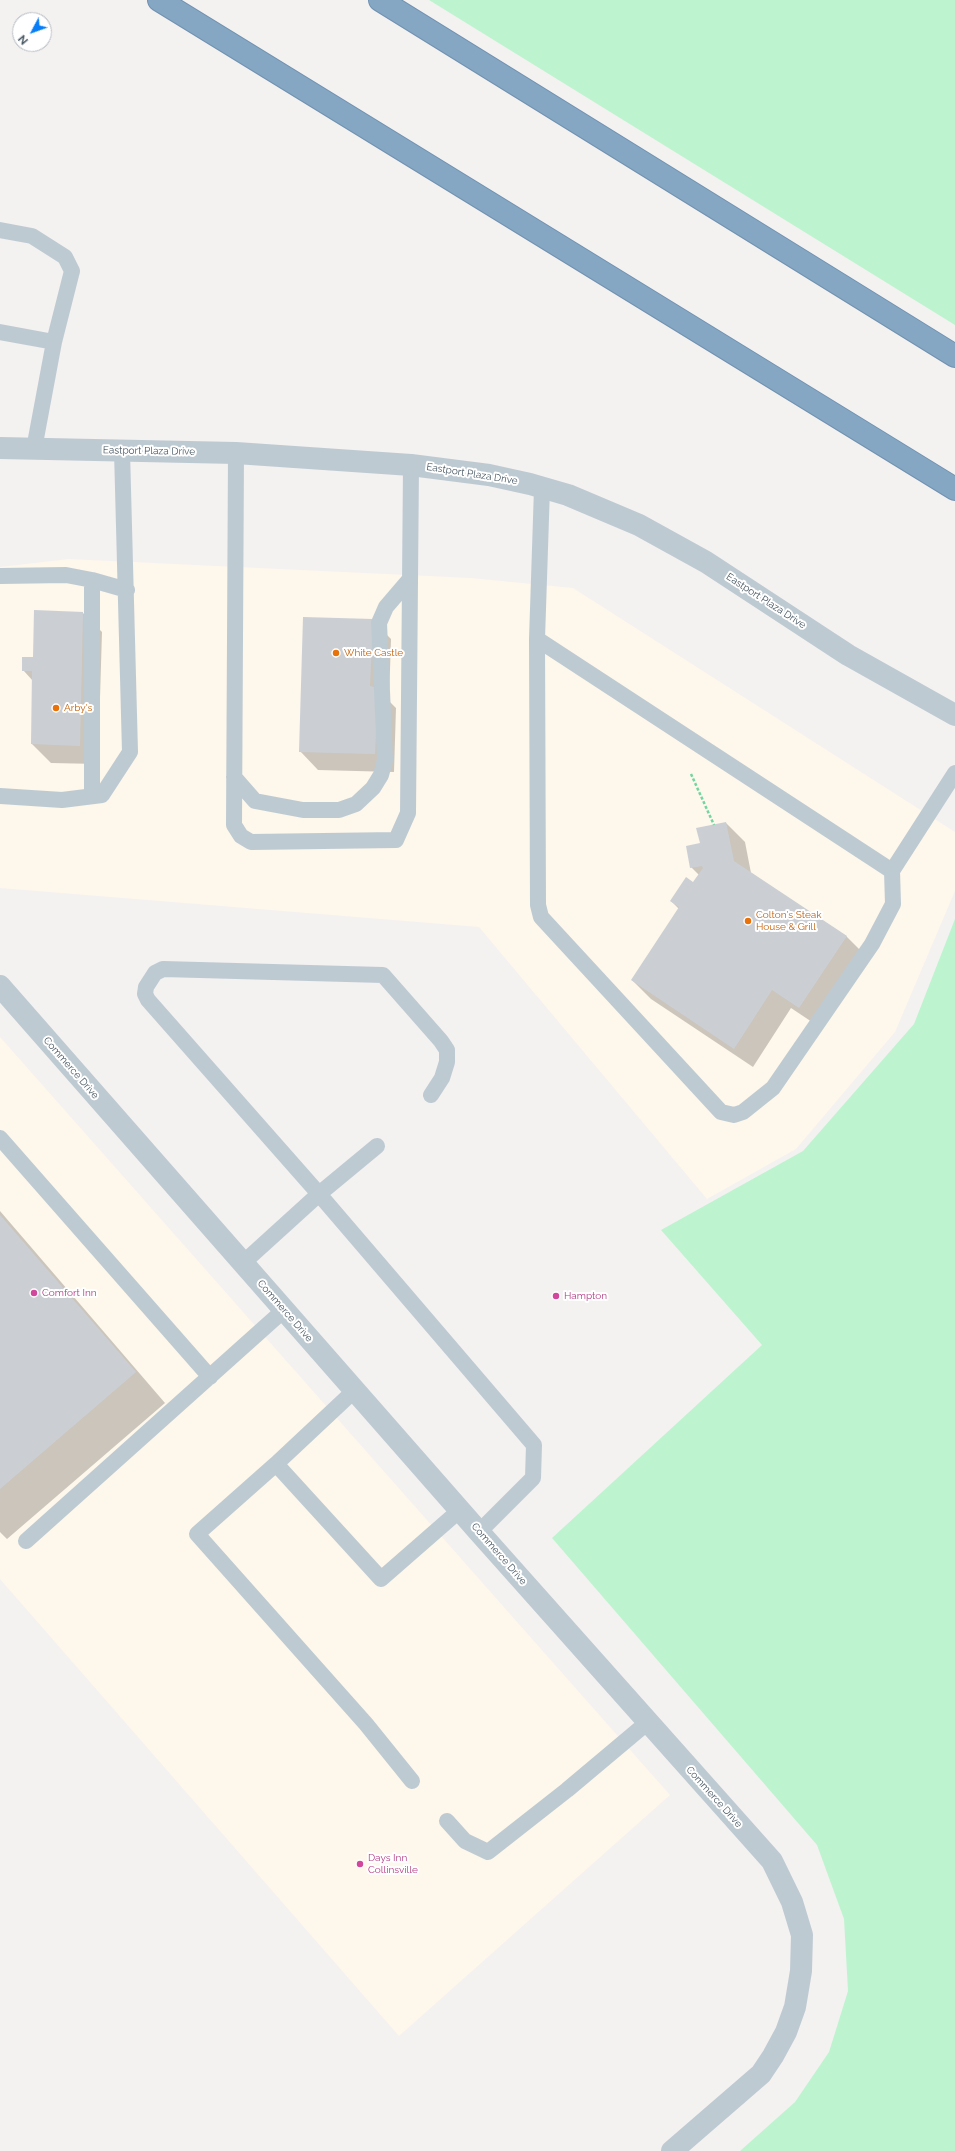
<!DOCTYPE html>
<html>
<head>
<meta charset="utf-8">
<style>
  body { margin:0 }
  #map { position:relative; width:955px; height:2151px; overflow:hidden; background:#f4f1f1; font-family:Raleway,sans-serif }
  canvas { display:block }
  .north { position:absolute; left:12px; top:12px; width:40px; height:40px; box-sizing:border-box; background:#fff; border:1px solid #b5bbc0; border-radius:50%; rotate:229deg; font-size:11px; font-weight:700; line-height:16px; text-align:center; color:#475661 }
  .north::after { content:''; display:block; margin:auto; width:14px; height:18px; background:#077ef8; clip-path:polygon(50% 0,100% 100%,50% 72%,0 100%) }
</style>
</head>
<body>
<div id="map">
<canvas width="955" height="2151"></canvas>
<div class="north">N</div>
</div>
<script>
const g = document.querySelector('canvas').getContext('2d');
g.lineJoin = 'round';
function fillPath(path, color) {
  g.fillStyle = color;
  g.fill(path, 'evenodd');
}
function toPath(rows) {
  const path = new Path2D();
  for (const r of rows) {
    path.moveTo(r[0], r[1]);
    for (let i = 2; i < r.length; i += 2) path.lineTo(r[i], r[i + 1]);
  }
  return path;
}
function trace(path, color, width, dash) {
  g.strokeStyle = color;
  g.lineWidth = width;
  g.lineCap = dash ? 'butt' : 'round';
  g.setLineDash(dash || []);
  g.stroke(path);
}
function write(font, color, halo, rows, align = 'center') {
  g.font = font + ' Raleway,sans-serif';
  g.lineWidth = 4;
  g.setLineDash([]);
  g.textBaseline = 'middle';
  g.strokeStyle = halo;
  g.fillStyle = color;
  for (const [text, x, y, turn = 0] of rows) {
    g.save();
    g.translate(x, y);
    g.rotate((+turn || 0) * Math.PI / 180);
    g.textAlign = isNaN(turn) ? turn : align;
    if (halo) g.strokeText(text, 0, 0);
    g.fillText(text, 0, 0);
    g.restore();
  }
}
const commercial = toPath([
  [69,559,471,578,573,588,955,832,955,891,895,1032,796,1149,707,1199,479,927,0,888,0,567],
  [0,1037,670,1795,399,2036,0,1579]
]);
const green = toPath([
  [429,0,955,0,955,325],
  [955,919,955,2151,740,2151,795,2102,829,2052,848,1991,844,1919,817,1845,552,1538,762,1345,661,1230,803,1151,914,1024]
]);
const shadow = toPath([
  [83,613,102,632,98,764,51,763,32,744,33,681,23,670],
  [372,620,391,639,389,701,396,708,394,772,318,770,300,751],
  [726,823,745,842,751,873,846,936,865,955,818,1026,791,1008,753,1067,651,999,632,980,679,909,671,901,694,883,699,875,691,867,701,844],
  [0,1211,165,1403,7,1539,0,1532]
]);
const building = toPath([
  [34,610,83,612,80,746,31,744,32,671,22,671,22,657,33,657],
  [303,617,373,619,370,686,378,688,375,754,299,752],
  [726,822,734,861,847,936,799,1008,772,990,734,1049,631,980,679,907,670,901,686,877,693,882,703,868,702,866,690,868,686,846,700,843,696,828],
  [0,1215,136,1372,0,1489]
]);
const path = toPath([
  [691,774,714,825]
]);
const service = toPath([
  [0,230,32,236,65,257,72,271,54,342,34,449],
  [0,332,54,342],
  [236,453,234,825,241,836,251,842,396,840,408,813,411,465],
  [542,488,537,639,892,871,955,773],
  [0,576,66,575,92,580,127,590],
  [92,580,92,796],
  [537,639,538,905,541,917,721,1112,734,1115,743,1112,773,1088,872,944,893,904,892,871],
  [234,777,255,801,303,810,339,810,356,804,373,788,381,775,385,760,379,623,386,607,410,579],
  [0,796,62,800,102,795,130,752,122,451],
  [0,1138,210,1377],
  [377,1146,319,1194,534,1445,533,1478,479,1532],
  [243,1263,319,1194,148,1000,145,994,146,987,155,973,163,969,383,975,441,1041,447,1050,447,1062,442,1078,431,1095],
  [276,1464,355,1390],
  [26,1541,284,1310],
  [412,1781,366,1724,197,1534,276,1464,381,1579,460,1510],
  [447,1821,465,1841,488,1852,567,1790,648,1722]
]);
const minor = toPath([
  [0,448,236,453,411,465,489,475,530,484,568,495,639,525,706,562,848,655,955,715],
  [0,986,479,1532,772,1861,792,1902,802,1935,801,1971,795,2007,786,2032,773,2056,761,2074,672,2151]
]);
const motorway = toPath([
  [159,0,955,489],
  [380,0,955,356]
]);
const markers = [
  [336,653,4,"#e8710a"],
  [56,708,4,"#e8710a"],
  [748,921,4,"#e8710a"],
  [34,1293,4,"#d1479c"],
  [556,1296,4,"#d1479c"],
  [360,1864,4,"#d1479c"]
];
const streetNames = [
  ["Eastport Plaza Drive",149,451,1],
  ["Eastport Plaza Drive",472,474,9],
  ["Eastport Plaza Drive",766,601,33],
  ["Commerce Drive",71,1068,49],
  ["Commerce Drive",285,1311,49],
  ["Commerce Drive",499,1554,49],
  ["Commerce Drive",714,1797,48]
];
const foodNames = [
  ["White Castle",344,653],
  ["Arby's",64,708],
  ["Colton's Steak",756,915],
  ["House & Grill",756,927]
];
const hotelNames = [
  ["Comfort Inn",42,1293],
  ["Hampton",564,1296],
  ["Days Inn",368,1858],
  ["Collinsville",368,1870]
];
fillPath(commercial, '#fef7eb');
fillPath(green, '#bdf4cf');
fillPath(shadow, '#0003');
fillPath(building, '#cbcfd4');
trace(motorway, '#7092b0', 24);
trace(path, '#71d69f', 2.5, [3, 2]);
trace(service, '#becad2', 16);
trace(minor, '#becad2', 22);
trace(motorway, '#85a7c4', 22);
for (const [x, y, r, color] of markers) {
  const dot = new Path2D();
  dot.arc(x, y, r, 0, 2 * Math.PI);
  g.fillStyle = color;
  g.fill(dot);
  trace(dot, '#fff', 1.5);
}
write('10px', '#475661', '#fff', streetNames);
write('10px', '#c56008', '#fff', foodNames, 'left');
write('10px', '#b23c85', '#fff', hotelNames, 'left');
</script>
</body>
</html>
